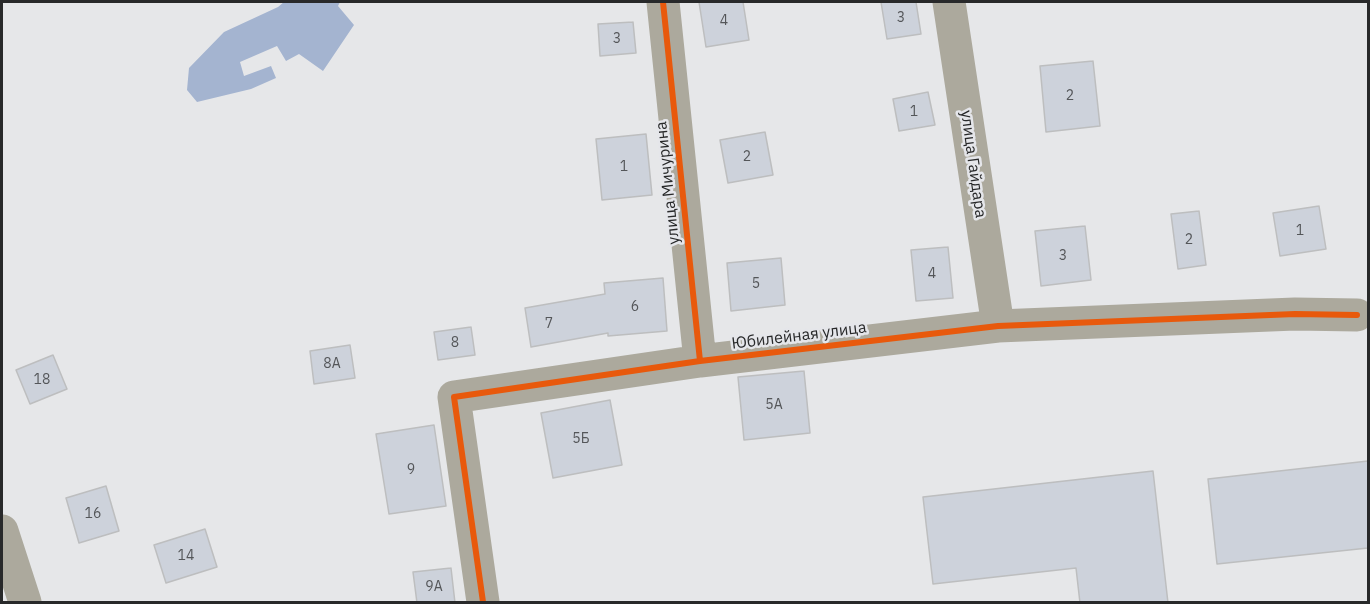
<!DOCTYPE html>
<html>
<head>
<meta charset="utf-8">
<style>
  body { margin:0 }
  #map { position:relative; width:1370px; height:604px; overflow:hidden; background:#e6e7e9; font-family:"IBM Plex Sans",sans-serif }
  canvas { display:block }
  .frame { position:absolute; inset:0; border:3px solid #28292a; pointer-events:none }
</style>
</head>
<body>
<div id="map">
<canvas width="1370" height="604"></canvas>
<div class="frame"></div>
</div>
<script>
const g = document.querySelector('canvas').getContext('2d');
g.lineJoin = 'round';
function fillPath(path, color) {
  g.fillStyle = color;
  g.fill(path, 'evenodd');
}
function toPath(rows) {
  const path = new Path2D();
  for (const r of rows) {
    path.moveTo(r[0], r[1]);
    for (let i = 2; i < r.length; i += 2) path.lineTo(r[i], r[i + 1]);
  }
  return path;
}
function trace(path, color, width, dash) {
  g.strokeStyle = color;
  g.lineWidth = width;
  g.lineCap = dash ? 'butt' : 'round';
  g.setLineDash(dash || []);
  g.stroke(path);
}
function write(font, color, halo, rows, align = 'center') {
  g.font = font + ' "IBM Plex Sans",sans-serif';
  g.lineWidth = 5;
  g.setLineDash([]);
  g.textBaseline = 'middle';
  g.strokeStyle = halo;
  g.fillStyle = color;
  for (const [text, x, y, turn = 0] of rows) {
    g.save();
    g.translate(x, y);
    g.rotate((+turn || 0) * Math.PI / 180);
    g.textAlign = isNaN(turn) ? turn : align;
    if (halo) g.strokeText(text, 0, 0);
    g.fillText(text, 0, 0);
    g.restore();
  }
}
const water = toPath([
  [284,2,340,2,338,6,354,25,323,71,299,54,286,61,277,46,240,62,244,76,271,66,276,78,251,89,197,102,187,90,189,68,224,32,278,7]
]);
const building = toPath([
  [699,2,743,2,749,40,706,47,699,2],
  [881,2,916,2,921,34,887,39,881,2],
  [633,22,636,53,600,56,598,24,633,22],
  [1093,61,1100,126,1046,132,1040,66,1093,61],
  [928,92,935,125,899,131,893,99,928,92],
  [765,132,773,175,728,183,720,140,765,132],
  [646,134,652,195,602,200,596,139,646,134],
  [1319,206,1326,249,1280,256,1273,213,1319,206],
  [1199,211,1206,265,1178,269,1171,214,1199,211],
  [1085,226,1091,280,1041,286,1035,231,1085,226],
  [948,247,953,298,916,301,911,250,948,247],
  [781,258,785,305,731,311,727,263,781,258],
  [663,278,667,331,608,336,608,333,531,347,525,308,605,294,604,283,663,278],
  [471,327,475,355,438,360,434,332,471,327],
  [350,345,355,378,314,384,310,351,350,345],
  [53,355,67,389,30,404,16,370,53,355],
  [804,371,810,433,744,440,738,377,804,371],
  [610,400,622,465,553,478,541,413,610,400],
  [434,425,446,506,389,514,376,434,434,425],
  [1368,461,1368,548,1217,564,1208,479,1368,461],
  [1153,471,1168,603,1080,603,1076,568,933,584,923,497,1153,471],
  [106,486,119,531,79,543,66,498,106,486],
  [205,529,217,567,166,583,154,545,205,529],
  [451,568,455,603,417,603,413,572,451,568]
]);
const minor = toPath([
  [663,2,700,361],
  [949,2,998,326],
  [2,531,25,602],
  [483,602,454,397,700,361,998,326,1295,314,1357,315]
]);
const cycleway = toPath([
  [663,2,700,361],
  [483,602,454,397,700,361,998,326,1295,314,1357,315]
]);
const numberNames = [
  ["3",901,18],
  ["4",724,21],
  ["3",617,39],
  ["2",1070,96],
  ["1",914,112],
  ["2",747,157],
  ["1",624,167],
  ["1",1300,231],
  ["2",1189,240],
  ["3",1063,256],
  ["4",932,274],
  ["5",756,284],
  ["6",635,307],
  ["7",549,324],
  ["8",455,343],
  ["8А",332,364],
  ["18",42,380],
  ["5А",774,405],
  ["5Б",581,439],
  ["9",411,470],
  ["16",93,514],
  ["14",186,556],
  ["9А",434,587]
];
const streetNames = [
  ["улица Гайдара",973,164,82],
  ["улица Мичурина",668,183,-96],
  ["Юбилейная улица",799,336,-7]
];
fillPath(water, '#a4b4d0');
fillPath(building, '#cdd2db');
trace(building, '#bdbebf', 1.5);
trace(minor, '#aca99d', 33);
trace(cycleway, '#e8590c', 6);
write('14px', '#545659', null, numberNames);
write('16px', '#28292a', '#e5e6ea', streetNames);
</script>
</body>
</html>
